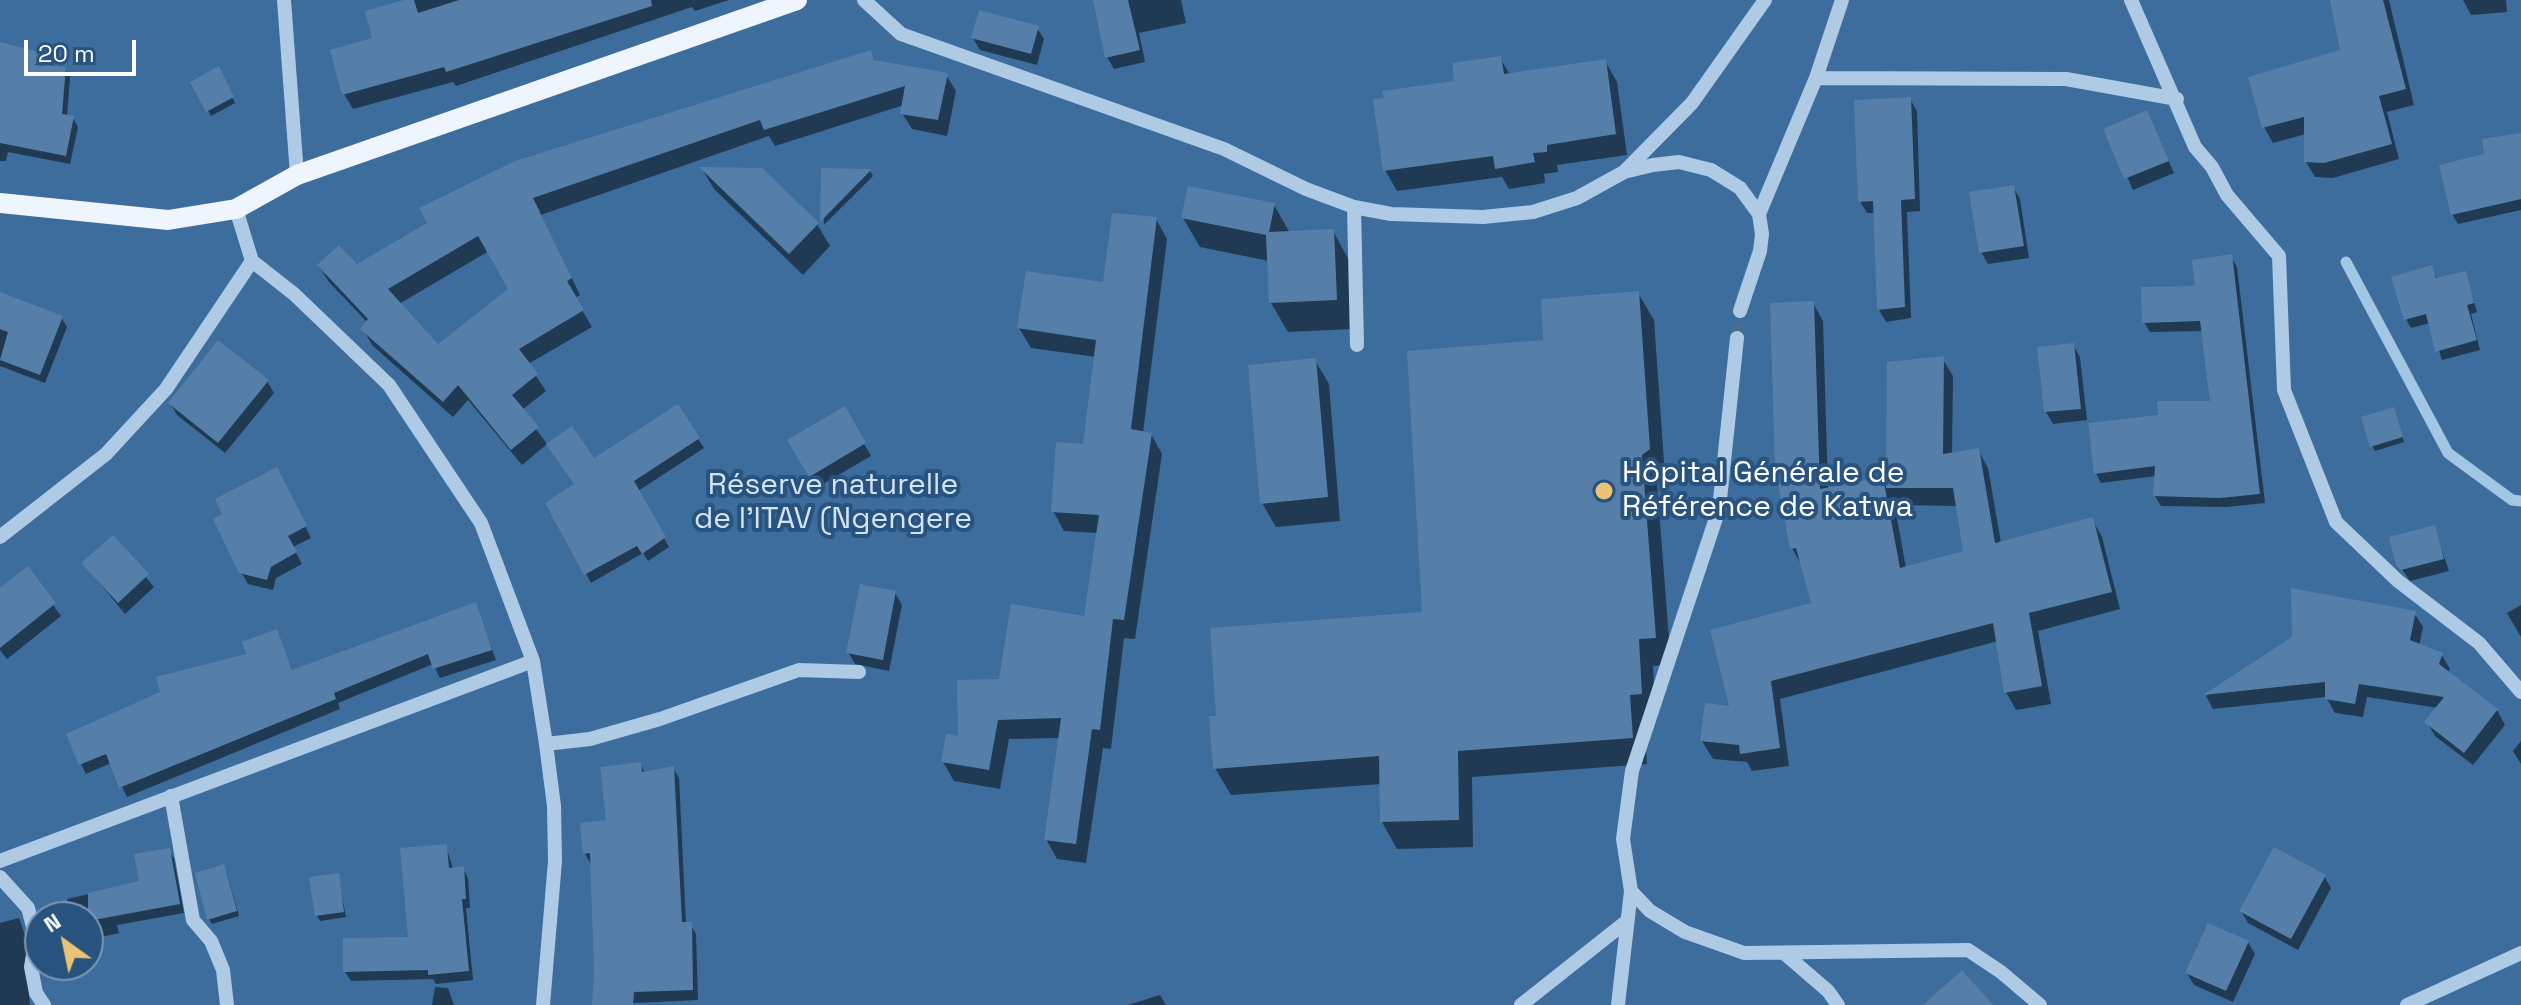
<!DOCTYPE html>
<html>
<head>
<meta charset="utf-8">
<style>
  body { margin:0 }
  #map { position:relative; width:2521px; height:1005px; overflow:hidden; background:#28537f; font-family:"Space Grotesk",sans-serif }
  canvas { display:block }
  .north { position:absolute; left:24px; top:901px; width:80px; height:80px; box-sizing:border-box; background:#28537f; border:2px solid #7e98b2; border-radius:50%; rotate:327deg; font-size:22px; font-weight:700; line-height:32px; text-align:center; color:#fff }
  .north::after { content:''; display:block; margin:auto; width:28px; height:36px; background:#ecc375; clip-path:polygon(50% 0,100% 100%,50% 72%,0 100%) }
  .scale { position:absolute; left:24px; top:40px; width:112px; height:36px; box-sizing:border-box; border:4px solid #fff; border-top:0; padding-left:10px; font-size:24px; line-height:28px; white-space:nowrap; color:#fff; -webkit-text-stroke:6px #28537f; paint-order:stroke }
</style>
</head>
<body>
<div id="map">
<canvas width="2521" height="1005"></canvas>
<div class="north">N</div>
<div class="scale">20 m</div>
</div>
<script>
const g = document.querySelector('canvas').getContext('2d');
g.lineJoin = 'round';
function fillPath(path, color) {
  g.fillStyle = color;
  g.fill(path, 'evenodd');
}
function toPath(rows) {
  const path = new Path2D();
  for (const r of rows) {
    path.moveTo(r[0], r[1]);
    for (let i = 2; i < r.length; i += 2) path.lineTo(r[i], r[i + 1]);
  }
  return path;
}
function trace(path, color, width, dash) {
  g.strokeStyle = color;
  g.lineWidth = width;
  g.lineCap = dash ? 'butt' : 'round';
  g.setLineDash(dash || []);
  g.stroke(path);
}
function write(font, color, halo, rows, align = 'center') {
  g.font = font + ' "Space Grotesk",sans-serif';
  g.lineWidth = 8;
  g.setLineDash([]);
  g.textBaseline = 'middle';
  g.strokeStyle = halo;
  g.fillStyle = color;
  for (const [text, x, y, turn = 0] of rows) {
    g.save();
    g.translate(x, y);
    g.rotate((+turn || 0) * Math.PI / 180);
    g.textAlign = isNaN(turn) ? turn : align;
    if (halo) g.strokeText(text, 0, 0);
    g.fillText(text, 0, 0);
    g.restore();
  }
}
const green = toPath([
  [0,0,2521,0,2521,1005,0,1005],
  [40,917,88,917,88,965,40,965]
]);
const shadow = toPath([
  [408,0,729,0,695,11,692,7,456,86,453,82,353,109,344,94,375,39],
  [1095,0,1181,0,1186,23,1139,33,1145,62,1114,69,1107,57],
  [2332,0,2389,0,2414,105,2387,112,2399,159,2333,178,2315,177,2306,162,2306,134,2273,143,2264,127,2343,52],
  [2463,0,2506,0,2507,12,2471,15],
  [1037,28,1044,39,1037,65,980,50,973,38],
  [0,44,42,54,46,62,43,68,65,69,70,77,67,117,73,118,78,127,70,164,8,152,6,161,0,161],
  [870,53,875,61,946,75,956,91,947,136,912,129,902,113,904,105,775,146,769,136,541,215,580,295,575,298,592,327,528,364,546,391,522,410,547,444,522,465,468,400,453,417,372,345,363,329,368,323,329,282,319,266,357,267],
  [489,251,510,289,438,347,399,304],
  [1500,58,1510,75,1605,61,1617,82,1627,155,1557,165,1558,172,1544,174,1545,183,1509,189,1502,177,1397,191,1385,170,1457,83],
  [218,69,235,103,211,116,193,83],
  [1910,99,1917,111,1920,211,1907,212,1911,318,1886,322,1879,310,1875,213,1867,213,1860,201],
  [2147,113,2174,173,2133,190,2106,130],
  [2521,135,2521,210,2458,224,2452,214],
  [702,169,817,224,830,246,803,275,714,189],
  [823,170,870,171,873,176,824,225],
  [2013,187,2020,199,2029,258,1988,264,1981,252],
  [1274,205,1290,233,1333,231,1349,260,1353,329,1288,332,1271,303,1269,261,1200,247,1183,218],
  [1156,219,1167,239,1143,433,1151,434,1162,454,1135,639,1124,638,1111,749,1103,748,1086,863,1057,859,1046,839,1060,738,1009,739,1000,789,954,781,943,762,1000,681,1086,618,1098,533,1064,531,1053,511,1085,447,1096,357,1031,348,1019,328,1105,284],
  [2231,257,2237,267,2265,503,2226,507,2161,506,2155,496,2156,476,2101,483,2096,473,2160,417,2212,403,2203,331,2150,332,2144,322,2198,288],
  [2431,267,2438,280,2465,273,2477,312,2471,314,2480,350,2442,360,2430,323,2411,328,2406,319],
  [1638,293,1654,320,1665,476,1657,483,1671,664,1653,666,1656,721,1644,722,1647,764,1472,777,1473,847,1397,849,1382,822,1381,784,1231,795,1215,768,1218,718,1424,614,1545,342],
  [0,294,61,317,67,327,45,383,0,366],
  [1813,303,1823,321,1828,489,1882,479,1888,489,1889,364,1942,358,1953,376,1952,454,1978,450,1988,468,2001,543,2092,519,2102,537,2120,609,2038,631,2051,704,2016,710,2006,692,1998,641,1780,699,1789,766,1752,771,1747,762,1713,759,1702,741,1813,605,1802,566,1792,548],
  [1893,496,1898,505,1957,506,1965,553,1906,568],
  [2073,345,2080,357,2087,420,2053,424,2046,412],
  [1315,360,1329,384,1340,521,1276,527,1262,503],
  [267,381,274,393,225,453,177,415,170,403],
  [677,406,704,448,638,491,669,547,648,561,643,553,591,583,548,504,576,485,594,461],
  [844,409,871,456,818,487,790,441],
  [2396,415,2404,442,2375,451,2372,446],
  [283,481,311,538,293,547,302,564,276,578,273,590,248,584,241,572],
  [2434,527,2449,571,2410,581,2398,564],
  [113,538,154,587,125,614,84,564],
  [27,569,61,616,7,659,0,650,0,591],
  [895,593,902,605,889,671,855,664,848,652],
  [475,604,496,660,440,678,433,664,338,703,340,709,127,797,111,763,86,774,81,764,249,655,276,632,293,672],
  [2521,605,2521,637,2507,613],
  [2414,613,2423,627,2419,646,2441,654,2450,669,2448,673,2497,710,2505,725,2473,765,2435,736,2427,722,2438,708,2367,697,2363,717,2335,713,2326,697,2213,709,2206,696,2294,638],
  [2521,741,2521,764,2513,751],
  [640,764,645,773,673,768,679,778,686,924,690,924,696,934,698,1000,594,1005,596,970,591,864,585,854,608,822],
  [446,846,453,869,463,868,468,878,470,908,466,908,473,980,436,984,433,979,351,981,345,972,410,939],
  [169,850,174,859,184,913,117,925,119,933,88,940,88,917,43,917,41,912,68,905,67,899,142,882],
  [226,871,239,916,212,924,209,919],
  [338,875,346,917,320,921,317,916],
  [2324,876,2331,888,2298,950,2248,923,2241,911],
  [19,918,31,952,25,958,30,1005,0,1005,0,923],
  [2248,942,2255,954,2233,1002,2194,985,2187,973],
  [435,987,448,988,454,1005,432,1005],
  [1160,995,1166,1005,1128,1005]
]);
const stream = toPath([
  [2346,262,2448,453,2512,500,2521,501]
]);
const building = toPath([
  [404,0,414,0,418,13,459,0,651,0,652,6,446,72,444,67,342,95,330,50,372,38,365,11],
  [1093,0,1128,0,1140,50,1105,58],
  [2330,0,2383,0,2406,89,2379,96,2392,144,2324,163,2304,162,2304,117,2262,128,2248,77,2340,50],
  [979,10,1039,26,1031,54,971,38],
  [0,42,43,53,35,65,66,67,62,114,74,116,66,156,0,143],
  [871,50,874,60,948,73,938,120,900,114,905,86,764,130,760,120,533,198,572,278,567,281,584,310,519,349,538,374,512,395,539,427,511,450,458,385,443,402,360,329,368,319,317,265,339,245,357,264,427,223,419,208,515,161],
  [478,236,508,289,438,344,388,289],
  [1501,56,1504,74,1606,59,1616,134,1547,145,1547,152,1533,153,1535,162,1495,169,1493,156,1383,171,1373,99,1384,98,1382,91,1454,81,1452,63],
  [219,66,234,97,206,112,190,82],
  [1911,97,1915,199,1901,200,1905,307,1877,310,1873,201,1858,202,1854,100],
  [2147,110,2169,161,2124,179,2103,129],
  [2521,133,2521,199,2451,215,2439,165,2484,154,2482,139],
  [699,167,762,168,819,223,789,254],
  [821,168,872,169,820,222],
  [2014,185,2024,246,1979,253,1969,192],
  [1188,186,1275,203,1269,232,1334,229,1337,300,1269,303,1266,235,1181,218],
  [1112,213,1157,217,1131,429,1152,433,1124,620,1113,619,1100,730,1092,729,1076,844,1044,840,1061,718,998,720,989,770,941,762,946,734,958,736,957,680,999,679,1011,604,1084,616,1099,515,1051,512,1056,442,1083,444,1096,340,1017,328,1026,271,1103,282],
  [2232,254,2260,494,2220,498,2153,496,2155,466,2094,474,2088,423,2158,415,2157,401,2210,401,2200,321,2142,323,2141,287,2195,286,2192,260],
  [2432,265,2436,278,2466,271,2474,303,2467,305,2477,340,2435,352,2426,314,2404,320,2391,277],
  [1639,291,1650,449,1642,455,1656,638,1639,639,1642,694,1630,695,1633,738,1458,751,1459,820,1380,822,1379,756,1213,769,1209,716,1216,716,1210,628,1422,612,1407,351,1543,340,1541,299],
  [0,292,63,316,40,375,0,360,8,332,0,329],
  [1814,301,1820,489,1883,477,1900,568,1963,551,1953,488,1886,488,1887,362,1944,356,1943,454,1979,448,1995,543,2093,517,2112,592,2029,613,2042,686,2004,693,1993,623,1771,681,1780,748,1740,754,1739,745,1700,741,1705,703,1729,706,1710,630,1811,603,1796,548,1790,549,1775,467,1770,303],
  [218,340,269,380,218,443,168,403],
  [2074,343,2081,409,2044,412,2037,347],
  [1316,358,1328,497,1260,504,1248,365],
  [678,404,700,438,634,481,666,537,642,554,637,546,584,575,545,503,574,484,546,444,572,426,594,458],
  [845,406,866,443,809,477,787,440],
  [2394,407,2403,437,2370,447,2361,417],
  [277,467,307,526,288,536,297,552,271,567,267,580,239,573,213,519,222,514,215,499],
  [2435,525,2444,559,2401,570,2396,565,2389,537],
  [113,535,149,574,118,603,81,563],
  [28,566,56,603,0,648,0,588],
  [860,584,896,591,883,660,846,653],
  [2291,588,2416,611,2410,640,2443,653,2439,664,2498,709,2464,753,2424,722,2444,697,2359,684,2355,704,2325,699,2325,682,2203,695,2292,637],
  [476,602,492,650,433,669,428,654,334,693,336,699,119,788,106,754,79,765,66,734,160,692,156,677,246,654,242,642,277,629,292,670],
  [641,762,642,772,674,766,682,922,692,922,693,990,634,992,633,1005,592,1005,594,970,590,853,583,854,580,823,606,820,600,767],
  [447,844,449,868,464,866,466,899,462,899,469,971,428,975,428,970,343,972,343,938,408,937,400,848],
  [2274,847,2326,875,2291,939,2239,911],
  [170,848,180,904,88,921,88,893,139,881,134,854],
  [224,864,237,911,207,920,195,873],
  [339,873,344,912,315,916,309,877],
  [2208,923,2249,941,2226,991,2185,973],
  [1962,970,1993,1005,1923,1005]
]);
const minorTunnel = toPath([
  [1737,338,1740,311]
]);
const minor = toPath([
  [284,0,297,175],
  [864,0,901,34,1224,149,1306,189,1354,207,1391,214,1483,217,1533,212,1577,198,1624,172,1653,165,1679,162,1711,170,1740,188,1759,214,1762,234,1760,251,1740,311],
  [2131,0,2195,147,2212,167,2227,195,2279,256,2284,390,2336,522,2398,581,2479,643,2521,692],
  [1816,78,2066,79,2177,99],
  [1624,172,1692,103,1765,0],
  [1354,207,1357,345],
  [236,209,252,261,294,294,389,385,481,523,533,661,546,744,554,806,555,861,543,1005],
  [1759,214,1816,78,1842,0],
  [0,537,106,454,166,389,252,261],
  [546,744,590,739,660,719,799,670,859,672],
  [171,796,193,920,211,941,223,970,227,1005],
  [0,861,533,661],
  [0,877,28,908,36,938,31,967,36,993,44,1005],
  [1631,891,1650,911,1685,932,1744,953,1968,950,2001,972,2040,1005],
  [1785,954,1828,991,1838,1005],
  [1521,1005,1627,921],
  [1618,1005,1631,891,1623,839,1632,771,1719,509,1737,338],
  [2407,1005,2521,953]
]);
const major = toPath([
  [0,203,168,220,236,209,297,175,797,0]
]);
const markers = [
  [1604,491,10,"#ecc375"]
];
const poiNames = [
  ["Hôpital Générale de",1622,474],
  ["Référence de Katwa",1622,508]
];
const parkNames = [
  ["Réserve naturelle",833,486],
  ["de l'ITAV (Ngengere",833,520]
];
fillPath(green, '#3d6d9c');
fillPath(shadow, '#0007');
trace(stream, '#a3c6e5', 11);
fillPath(building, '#557fa9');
trace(minorTunnel, '#486d92', 14, [14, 7]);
trace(minor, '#afcae5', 14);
trace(major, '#eff5fd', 20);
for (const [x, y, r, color] of markers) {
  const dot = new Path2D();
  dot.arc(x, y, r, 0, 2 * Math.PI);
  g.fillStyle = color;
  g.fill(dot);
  trace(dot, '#28537f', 3);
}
write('30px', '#fff', '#28537f', poiNames, 'left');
write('30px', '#d2e3f4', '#28537f', parkNames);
</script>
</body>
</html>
